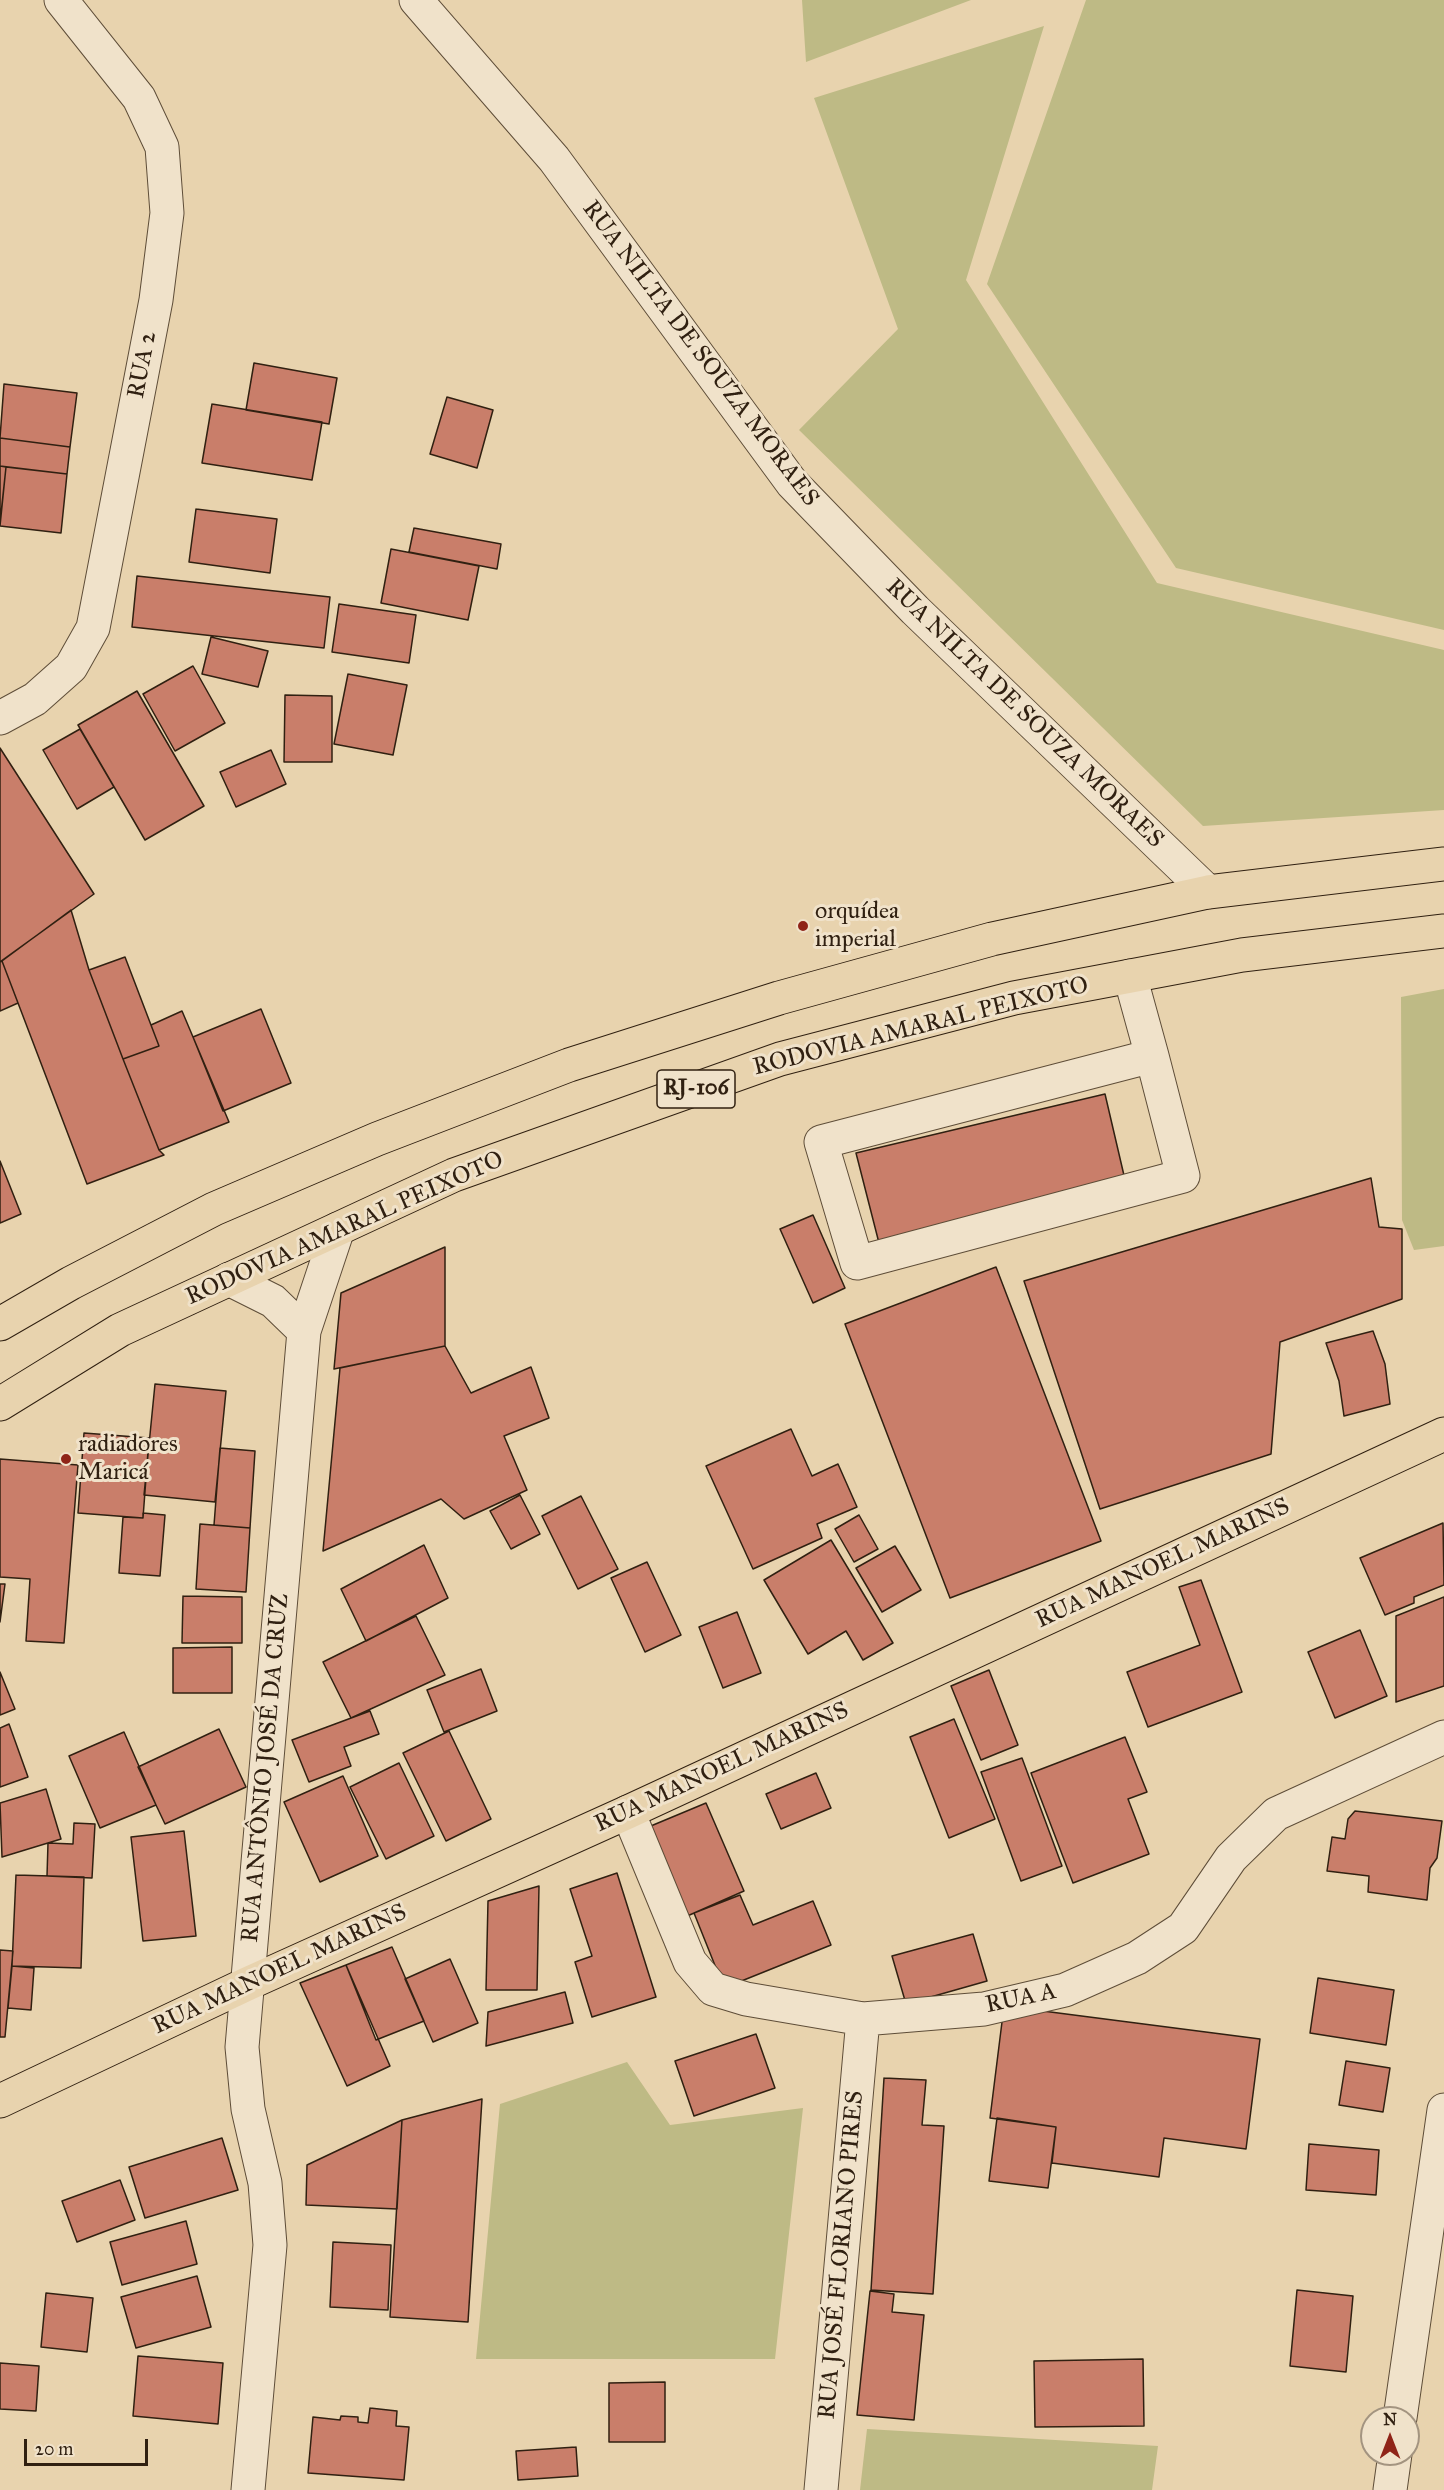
<!DOCTYPE html>
<html>
<head>
<meta charset="utf-8">
<style>
  body { margin:0 }
  #map { position:relative; width:1444px; height:2490px; overflow:hidden; background:#e8d3ae; font-family:"IM FELL Great Primer",serif }
  canvas { display:block }
  .north { position:absolute; left:1360px; top:2406px; width:60px; height:60px; box-sizing:border-box; background:#f0e2ca; border:2px solid #a39480; border-radius:50%; rotate:0deg; font-size:16px; font-weight:700; line-height:24px; text-align:center; color:#302011 }
  .north::after { content:''; display:block; margin:auto; width:21px; height:27px; background:#8f2418; clip-path:polygon(50% 0,100% 100%,50% 72%,0 100%) }
  .scale { position:absolute; left:24px; top:2439px; width:124px; height:27px; box-sizing:border-box; border:3px solid #302011; border-top:0; padding-left:8px; font-size:18px; line-height:21px; white-space:nowrap; color:#302011; -webkit-text-stroke:4px #f0e2ca; paint-order:stroke }
</style>
</head>
<body>
<div id="map">
<canvas width="1444" height="2490"></canvas>
<div class="north">N</div>
<div class="scale">20 m</div>
</div>
<script>
const g = document.querySelector('canvas').getContext('2d');
g.lineJoin = 'round';
function fillPath(path, color) {
  g.fillStyle = color;
  g.fill(path, 'evenodd');
}
function toPath(rows) {
  const path = new Path2D();
  for (const r of rows) {
    path.moveTo(r[0], r[1]);
    for (let i = 2; i < r.length; i += 2) path.lineTo(r[i], r[i + 1]);
  }
  return path;
}
function trace(path, color, width, dash) {
  g.strokeStyle = color;
  g.lineWidth = width;
  g.lineCap = dash ? 'butt' : 'round';
  g.setLineDash(dash || []);
  g.stroke(path);
}
function write(font, color, halo, rows, align = 'center') {
  g.font = font + ' "IM FELL Great Primer",serif';
  g.lineWidth = 6;
  g.setLineDash([]);
  g.textBaseline = 'middle';
  g.strokeStyle = halo;
  g.fillStyle = color;
  for (const [text, x, y, turn = 0] of rows) {
    g.save();
    g.translate(x, y);
    g.rotate((+turn || 0) * Math.PI / 180);
    g.textAlign = isNaN(turn) ? turn : align;
    if (halo) g.strokeText(text, 0, 0);
    g.fillText(text, 0, 0);
    g.restore();
  }
}
const green = toPath([
  [802,0,971,0,806,62],
  [1086,0,1444,0,1444,630,1176,568,987,284],
  [1044,26,966,280,1157,583,1444,650,1444,810,1203,826,799,430,898,329,814,98],
  [1444,989,1444,1246,1414,1250,1402,1220,1401,997],
  [627,2062,670,2125,803,2108,775,2359,476,2359,500,2104],
  [867,2429,1158,2446,1152,2490,860,2490]
]);
const building = toPath([
  [254,363,337,378,329,424,246,410,254,363],
  [4,384,77,393,70,447,0,438,4,384],
  [447,397,493,410,477,468,430,454,447,397],
  [212,404,322,422,312,480,202,463,212,404],
  [0,438,70,447,67,474,0,466,0,438],
  [0,466,6,467,0,523,0,466],
  [6,467,67,474,61,533,0,526,6,467],
  [196,509,277,519,270,573,189,562,196,509],
  [414,528,501,544,497,569,409,552,414,528],
  [391,549,479,566,468,620,381,603,391,549],
  [137,576,330,597,324,648,132,627,137,576],
  [339,604,416,615,409,663,332,652,339,604],
  [211,637,268,651,258,687,202,674,211,637],
  [193,666,225,723,175,751,143,694,193,666],
  [348,674,407,685,393,755,334,744,348,674],
  [137,691,204,806,145,840,78,725,137,691],
  [285,695,332,696,332,762,284,762,285,695],
  [80,729,114,787,77,809,43,750,80,729],
  [0,748,94,894,0,962,0,748],
  [271,750,286,784,236,807,220,772,271,750],
  [71,910,89,970,123,1059,159,1150,164,1155,87,1184,2,961,71,910],
  [125,957,159,1046,123,1059,89,970,125,957],
  [2,961,18,1003,0,1011,0,962,2,961],
  [261,1009,291,1083,223,1111,193,1037,261,1009],
  [182,1011,229,1122,159,1150,123,1059,159,1046,151,1025,182,1011],
  [1105,1094,1126,1184,879,1243,856,1153,1105,1094],
  [0,1161,21,1214,0,1223,0,1161],
  [1371,1178,1379,1227,1402,1229,1402,1299,1280,1342,1271,1454,1100,1509,1024,1281,1371,1178],
  [813,1215,845,1288,813,1303,780,1229,813,1215],
  [445,1247,445,1346,334,1369,341,1293,445,1247],
  [996,1267,1101,1541,950,1598,845,1324,996,1267],
  [1373,1331,1385,1364,1390,1404,1344,1416,1339,1381,1326,1343,1373,1331],
  [445,1346,471,1393,531,1367,549,1418,504,1436,527,1490,464,1519,441,1499,323,1551,340,1368,445,1346],
  [155,1384,226,1391,215,1502,144,1495,155,1384],
  [791,1429,812,1476,838,1464,857,1507,817,1524,822,1538,753,1569,706,1466,791,1429],
  [84,1433,149,1438,143,1518,78,1513,84,1433],
  [220,1448,255,1451,250,1528,214,1525,220,1448],
  [0,1459,78,1465,64,1643,26,1641,30,1579,0,1577,0,1459],
  [520,1495,540,1534,511,1549,490,1511,520,1495],
  [581,1496,618,1569,578,1589,542,1516,581,1496],
  [143,1513,165,1515,160,1576,119,1573,123,1517,143,1518,143,1513],
  [859,1515,878,1549,854,1562,835,1529,859,1515],
  [1443,1523,1444,1585,1414,1597,1414,1603,1385,1615,1360,1558,1443,1523],
  [200,1524,250,1528,246,1592,196,1589,200,1524],
  [831,1540,893,1643,863,1660,846,1631,808,1654,764,1580,831,1540],
  [424,1545,448,1598,366,1641,341,1589,424,1545],
  [895,1546,921,1590,882,1612,856,1568,895,1546],
  [647,1562,681,1635,645,1652,611,1578,647,1562],
  [1201,1580,1242,1692,1148,1727,1127,1672,1200,1645,1179,1587,1201,1580],
  [0,1584,5,1584,0,1622,0,1584],
  [183,1596,242,1597,242,1643,182,1643,183,1596],
  [1444,1597,1444,1686,1396,1702,1396,1616,1444,1597],
  [737,1612,761,1673,723,1688,699,1627,737,1612],
  [416,1616,445,1675,351,1718,323,1662,416,1616],
  [1360,1630,1387,1696,1335,1718,1308,1652,1360,1630],
  [232,1647,232,1693,173,1693,173,1648,232,1647],
  [481,1669,497,1711,444,1732,427,1690,481,1669],
  [989,1670,1018,1745,981,1760,951,1686,989,1670],
  [0,1672,15,1709,0,1715,0,1672],
  [370,1711,379,1734,344,1747,351,1766,309,1782,292,1740,370,1711],
  [954,1719,995,1819,949,1838,910,1737,954,1719],
  [9,1724,28,1777,0,1787,0,1728,9,1724],
  [219,1729,246,1787,165,1824,138,1767,219,1729],
  [449,1731,491,1819,446,1841,403,1753,449,1731],
  [124,1732,156,1805,100,1828,69,1756,124,1732],
  [1125,1737,1147,1792,1128,1799,1149,1854,1073,1883,1031,1773,1125,1737],
  [1022,1758,1062,1866,1021,1881,981,1772,1022,1758],
  [399,1763,434,1836,386,1859,350,1787,399,1763],
  [816,1773,831,1808,781,1829,766,1794,816,1773],
  [343,1776,378,1856,320,1882,284,1802,343,1776],
  [46,1789,61,1839,2,1857,0,1803,46,1789],
  [706,1803,744,1891,685,1917,646,1828,706,1803],
  [1355,1811,1442,1821,1437,1858,1430,1868,1427,1900,1368,1892,1369,1876,1327,1871,1332,1837,1345,1839,1348,1819,1355,1811],
  [74,1823,95,1824,92,1878,47,1876,48,1843,73,1844,74,1823],
  [184,1831,196,1936,143,1941,131,1837,184,1831],
  [617,1873,656,1997,592,2017,575,1962,592,1956,570,1889,617,1873],
  [16,1875,84,1877,81,1968,12,1966,16,1875],
  [539,1886,537,1990,486,1990,488,1901,539,1886],
  [740,1895,753,1925,813,1901,831,1945,724,1988,694,1913,740,1895],
  [973,1934,987,1981,906,2004,892,1956,973,1934],
  [392,1947,424,2021,376,2040,346,1965,392,1947],
  [0,1950,13,1951,5,2037,0,2037,0,1950],
  [450,1959,478,2023,433,2042,405,1979,450,1959],
  [346,1965,390,2066,347,2086,300,1983,346,1965],
  [12,1966,34,1968,31,2010,8,2008,12,1966],
  [1318,1978,1394,1990,1386,2045,1310,2033,1318,1978],
  [565,1992,573,2023,486,2046,488,2012,565,1992],
  [1004,2006,1260,2039,1246,2149,1164,2138,1159,2177,1052,2163,1056,2127,990,2118,1004,2006],
  [756,2034,775,2088,694,2116,675,2061,756,2034],
  [1346,2061,1390,2068,1383,2112,1339,2105,1346,2061],
  [884,2078,926,2080,922,2125,944,2126,933,2294,871,2290,884,2078],
  [482,2099,468,2322,390,2317,402,2120,482,2099],
  [997,2118,1056,2127,1048,2188,989,2181,997,2118],
  [402,2120,397,2209,306,2205,307,2165,402,2120],
  [222,2138,238,2190,145,2218,129,2167,222,2138],
  [1309,2144,1379,2150,1376,2195,1306,2190,1309,2144],
  [120,2180,135,2220,77,2242,62,2201,120,2180],
  [186,2221,197,2264,122,2285,110,2242,186,2221],
  [333,2242,391,2245,388,2310,330,2307,333,2242],
  [197,2276,211,2327,136,2348,121,2297,197,2276],
  [1297,2290,1353,2296,1346,2372,1290,2366,1297,2290],
  [870,2291,894,2294,892,2312,924,2315,914,2420,857,2415,870,2291],
  [46,2293,93,2298,87,2352,41,2347,46,2293],
  [138,2356,223,2363,218,2424,133,2416,138,2356],
  [1143,2359,1144,2426,1035,2427,1034,2361,1143,2359],
  [0,2363,39,2366,36,2411,0,2409,0,2363],
  [665,2382,665,2442,609,2442,609,2383,665,2382],
  [370,2408,397,2411,396,2426,409,2427,404,2480,308,2473,313,2417,340,2420,341,2416,358,2417,358,2422,368,2423,370,2408],
  [576,2447,578,2476,518,2480,516,2451,576,2447]
]);
const minor = toPath([
  [416,0,554,159,792,483,915,610,1208,892],
  [0,718,35,699,71,667,93,628,156,300,167,213,162,147,139,98,61,0],
  [1130,976,1152,1056,1183,1176,857,1263,821,1142,1152,1056],
  [229,1279,273,1301,304,1331],
  [628,1812,690,1962,713,1989,746,1999,863,2019,984,2009,1065,1990,1137,1958,1183,1928,1231,1858,1276,1814,1444,1737],
  [1400,2418,1444,2110],
  [248,2490,270,2245,265,2183,248,2109,242,2047,304,1331,338,1229],
  [821,2490,863,2019],
  [1390,2490,1395,2454]
]);
const major = toPath([
  [0,2101,247,1984,628,1812,1444,1434]
]);
const highway = toPath([
  [0,1324,71,1283,214,1209,377,1139,569,1065,779,998,992,939,1208,892,1444,864],
  [0,1404,120,1330,454,1175,780,1059,1014,998,1242,955,1444,931]
]);
const markers = [
  [803,926,6,"#8f2418"],
  [66,1459,6,"#8f2418"]
];
const shields = [
  [696,1089,78]
];
const shieldNames = [
  ["RJ-106",696,1089]
];
const streetNames = [
  ["RUA NILTA DE SOUZA MORAES",700,354,53],
  ["RUA 2",143,365,-79],
  ["RUA NILTA DE SOUZA MORAES",1024,714,44],
  ["RODOVIA AMARAL PEIXOTO",921,1027,-14],
  ["RODOVIA AMARAL PEIXOTO",345,1229,-24],
  ["RUA MANOEL MARINS",1163,1564,-25],
  ["RUA ANTÔNIO JOSÉ DA CRUZ",266,1768,-85],
  ["RUA MANOEL MARINS",722,1768,-25],
  ["RUA MANOEL MARINS",280,1970,-25],
  ["RUA A",1021,1999,-12],
  ["RUA JOSÉ FLORIANO PIRES",842,2255,-85]
];
const poiNames = [
  ["orquídea",815,912],
  ["imperial",815,940],
  ["radiadores",78,1445],
  ["Maricá",78,1473]
];
fillPath(green, '#beba85');
fillPath(building, '#c97e6a');
trace(building, '#302011', 1.5);
trace(minor, '#5e4d38', 35);
trace(major, '#302011', 35);
trace(highway, '#302011', 35);
trace(minor, '#f0e2ca', 33);
trace(major, '#e8d3ae', 33);
trace(highway, '#e8d3ae', 33);
for (const [x, y, r, color] of markers) {
  const dot = new Path2D();
  dot.arc(x, y, r, 0, 2 * Math.PI);
  g.fillStyle = color;
  g.fill(dot);
  trace(dot, '#f0e2ca', 2);
}
for (const [x, y, w] of shields) {
  const box = new Path2D();
  box.roundRect(x - w / 2, y - 19, w, 38, 4.5);
  g.fillStyle = '#f0e2ca';
  g.fill(box);
  trace(box, '#302011', 1.5);
}
write('bold 22px', '#302011', null, shieldNames);
write('24px', '#302011', '#f0e2ca', streetNames);
write('24px', '#302011', '#f0e2ca', poiNames, 'left');
</script>
</body>
</html>
